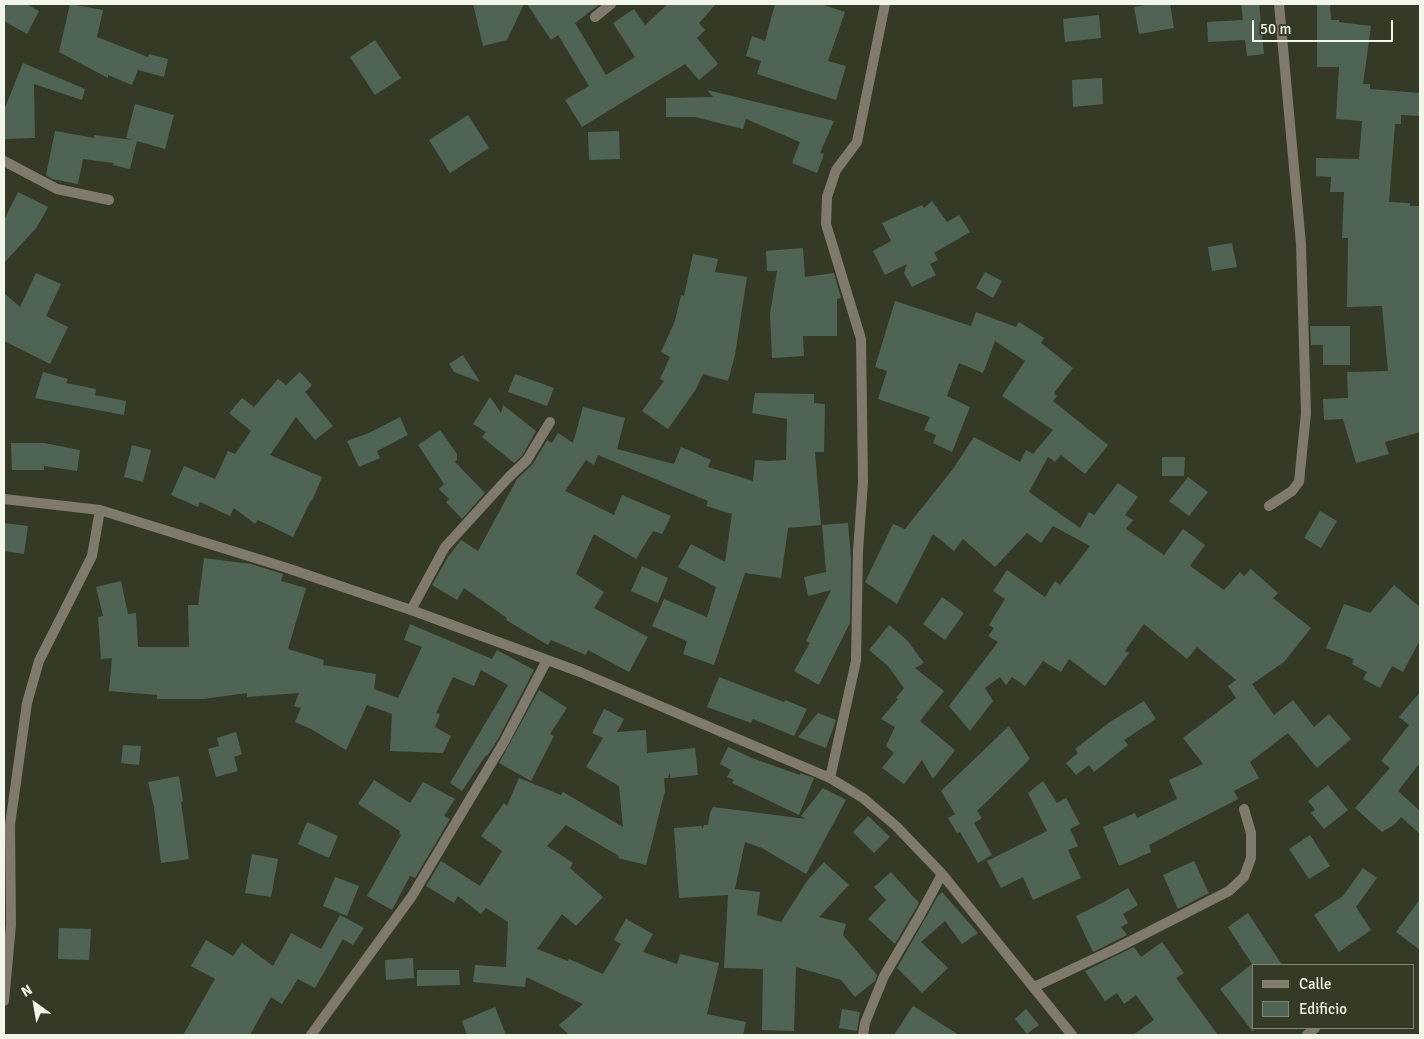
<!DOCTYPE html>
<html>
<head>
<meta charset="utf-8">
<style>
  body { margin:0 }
  #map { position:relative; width:1424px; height:1039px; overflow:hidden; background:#353a26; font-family:Signika,sans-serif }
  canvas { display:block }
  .frame { position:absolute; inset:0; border:5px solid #f2f6e9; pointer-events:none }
  .legend { position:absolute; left:1252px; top:964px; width:162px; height:65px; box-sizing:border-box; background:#353a26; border:1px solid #818574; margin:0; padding:6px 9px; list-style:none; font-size:15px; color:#f2f6e9 }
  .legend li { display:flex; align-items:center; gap:10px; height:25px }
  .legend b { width:25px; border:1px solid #818574 }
  .north { position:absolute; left:10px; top:979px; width:50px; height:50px; -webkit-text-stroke:4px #353a26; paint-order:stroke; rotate:328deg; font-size:14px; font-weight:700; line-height:20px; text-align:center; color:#f2f6e9 }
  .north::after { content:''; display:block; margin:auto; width:18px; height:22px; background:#f2f6e9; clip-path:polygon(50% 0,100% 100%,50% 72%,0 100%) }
  .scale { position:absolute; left:1252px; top:20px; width:141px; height:22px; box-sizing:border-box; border:2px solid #f2f6e9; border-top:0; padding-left:6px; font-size:15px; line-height:18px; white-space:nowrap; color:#f2f6e9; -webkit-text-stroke:4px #353a26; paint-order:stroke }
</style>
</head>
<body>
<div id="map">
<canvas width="1424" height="1039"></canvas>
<div class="frame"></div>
<ul class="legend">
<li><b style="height:6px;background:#807a6d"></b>Calle</li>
<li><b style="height:14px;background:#506455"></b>Edificio</li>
</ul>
<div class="north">N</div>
<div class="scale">50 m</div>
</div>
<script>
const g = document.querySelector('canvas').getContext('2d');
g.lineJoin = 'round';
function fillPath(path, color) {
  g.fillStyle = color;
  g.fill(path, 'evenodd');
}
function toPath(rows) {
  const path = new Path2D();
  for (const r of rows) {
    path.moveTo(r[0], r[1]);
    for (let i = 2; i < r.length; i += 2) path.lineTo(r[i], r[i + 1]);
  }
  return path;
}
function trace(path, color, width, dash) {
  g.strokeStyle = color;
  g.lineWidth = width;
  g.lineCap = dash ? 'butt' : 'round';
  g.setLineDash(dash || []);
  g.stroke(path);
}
const building = toPath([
  [4,4,26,4,39,11,27,34,4,21],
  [70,4,103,10,97,37,148,57,149,54,168,59,164,77,138,70,132,85,108,75,108,78,59,52],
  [473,4,524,4,507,40,483,46],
  [527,4,600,4,575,23,606,75,635,57,613,23,634,9,645,25,668,4,716,4,699,23,705,30,697,38,718,64,699,80,685,64,582,127,565,100,589,86,558,35,551,40],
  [775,4,821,4,845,12,828,61,846,66,836,100,757,74,761,61,746,56,752,36,765,41],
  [1151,4,1170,4,1174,28,1139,34,1134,7],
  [1241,4,1259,4,1264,54,1247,56,1245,40,1208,42,1207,22,1243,20],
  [1317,4,1330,4,1331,20,1339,20,1339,22,1371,26,1363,84,1370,84,1370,89,1420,93,1420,116,1401,115,1401,124,1395,124,1389,202,1410,203,1410,206,1420,206,1420,432,1385,442,1389,454,1356,463,1343,419,1324,420,1323,399,1348,398,1347,372,1388,371,1382,306,1347,307,1348,238,1342,238,1344,192,1330,192,1331,177,1316,176,1316,158,1359,159,1362,121,1336,119,1339,67,1317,67],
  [1099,15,1101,38,1065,42,1063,19],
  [375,40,401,78,375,95,350,57],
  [23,63,85,89,82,100,34,84,35,138,4,139,4,110],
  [1102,78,1103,104,1073,107,1072,80],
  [707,90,834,121,820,153,824,154,817,173,792,163,800,142,746,119,743,129,695,117,666,117,666,98,713,97],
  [135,104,174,115,165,149,137,141,130,169,113,165,114,163,83,159,78,184,52,179,46,175,55,131,94,138,94,135,133,140,126,138],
  [468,115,489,148,450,173,429,140],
  [619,131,620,159,589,160,588,132],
  [18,192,48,207,37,227,4,263,4,220],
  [932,201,947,222,959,215,970,232,934,253,938,260,930,264,936,275,912,287,904,273,907,264,885,275,873,251,891,241,882,223,922,205,924,208],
  [1232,243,1237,267,1212,271,1208,247],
  [803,248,805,277,834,273,841,298,837,299,837,336,803,336,804,356,772,358,770,314,777,271,767,271,766,251],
  [693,254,718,259,715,272,747,277,735,355,728,381,703,374,696,389,668,429,642,411,664,381,660,379,670,357,661,352,675,321,681,295,684,296],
  [985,272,1002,281,993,298,976,288],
  [36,273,61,284,46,316,68,327,50,364,4,341,4,293,20,307],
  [895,301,971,326,976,312,1016,327,1019,322,1044,338,1041,343,1073,368,1054,393,1057,396,1053,401,1108,445,1085,474,1061,455,1055,462,1048,457,1029,492,1080,528,1089,512,1094,515,1118,483,1138,497,1125,515,1133,520,1126,529,1164,555,1183,529,1205,545,1190,566,1224,590,1240,572,1244,576,1251,569,1278,593,1273,598,1311,628,1284,662,1252,684,1274,715,1293,700,1314,727,1329,714,1351,739,1317,768,1288,733,1250,762,1259,778,1234,791,1238,799,1149,845,1151,852,1119,866,1103,827,1135,813,1137,818,1177,799,1169,780,1203,764,1183,738,1236,698,1228,686,1236,680,1197,647,1187,659,1144,624,1125,651,1129,653,1105,686,1069,659,1061,672,1043,661,1025,686,1012,677,1006,685,1000,677,985,688,993,701,970,731,949,706,998,642,988,636,994,628,989,625,1005,599,993,591,1007,570,1045,597,1055,581,1060,585,1090,546,1053,526,1041,543,1027,533,995,567,963,539,954,551,933,534,897,604,865,582,893,524,905,529,953,469,974,437,1020,462,1026,450,1033,454,1053,430,1002,396,1025,361,995,341,983,373,959,363,947,396,970,407,952,452,933,443,936,435,924,430,930,417,878,399,887,371,875,367],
  [1310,326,1350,326,1350,365,1323,365,1323,345,1311,345],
  [463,355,480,382,454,372,449,364],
  [43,372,68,379,66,383,96,389,95,395,126,401,124,415,35,398],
  [300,372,312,385,305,392,333,426,315,440,296,417,270,455,322,477,312,501,311,500,293,537,258,520,255,524,234,508,230,516,200,502,198,507,171,495,184,466,215,479,228,451,235,454,251,431,229,413,242,398,254,407,278,379,286,385],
  [515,374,554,388,547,406,508,392],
  [755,393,814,394,814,403,825,404,824,452,815,452,821,525,788,528,781,578,745,573,714,665,683,654,687,641,652,626,664,599,707,617,716,587,678,567,691,544,725,562,732,514,706,506,708,501,598,455,594,465,586,460,565,491,614,515,622,495,671,516,662,534,653,531,636,559,594,534,576,574,604,592,594,608,648,637,629,672,588,650,586,655,551,640,548,645,506,620,507,618,464,588,457,600,432,585,448,557,461,540,478,551,517,479,533,464,547,440,552,443,558,433,573,443,583,407,625,418,617,449,674,464,681,447,711,460,708,467,753,481,755,460,768,461,786,460,787,419,752,413],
  [490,397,501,413,503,405,536,431,522,456,514,463,482,437,486,432,473,424],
  [400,417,408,435,377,451,380,458,359,467,347,441,369,433],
  [440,430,457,454,457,460,455,462,485,493,462,519,446,502,449,499,439,489,444,484,418,445],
  [11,443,44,443,80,450,77,471,44,466,44,470,12,470],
  [132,445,151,450,143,482,124,477],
  [1162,457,1185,457,1184,476,1162,476],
  [1188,477,1208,492,1189,516,1169,501],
  [1320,511,1337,521,1321,548,1304,538],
  [4,523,28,526,24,554,4,551],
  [848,523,851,558,850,623,819,685,794,671,810,643,806,641,831,590,808,596,804,577,826,572,822,525],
  [204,558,251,564,283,574,281,581,306,588,288,649,324,660,323,665,376,674,374,689,398,698,422,647,404,640,410,624,492,659,497,650,534,670,498,739,487,756,486,755,462,791,450,783,508,685,481,670,474,686,453,677,436,713,440,714,435,727,451,736,443,753,390,751,392,714,367,705,346,750,311,729,295,722,301,708,294,706,299,693,247,697,247,693,203,699,157,699,157,695,109,691,112,658,101,659,98,617,103,616,96,587,121,581,128,614,136,613,138,647,189,647,188,605,198,605],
  [642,566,668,578,658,603,631,591],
  [1394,585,1420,607,1420,640,1403,672,1392,666,1380,688,1363,679,1367,672,1352,664,1354,659,1326,648,1344,604,1370,613],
  [942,597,964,613,945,640,923,624],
  [889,625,907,640,924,663,915,668,944,691,920,721,955,750,933,779,922,760,904,784,882,768,894,753,886,746,895,727,881,719,898,699,896,698,904,688,888,666,869,650],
  [719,677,784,702,785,700,807,709,794,736,753,719,751,723,707,707],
  [539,690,567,708,550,734,554,736,531,781,499,763],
  [1420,692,1420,763,1398,791,1420,811,1420,834,1401,817,1395,824,1382,832,1355,808,1390,768,1381,761,1409,725,1399,717],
  [1144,701,1156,719,1124,740,1128,745,1094,772,1089,765,1076,775,1066,763,1078,753,1075,749,1110,722],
  [604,709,624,719,617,732,646,730,647,753,695,748,698,775,670,778,670,773,668,778,664,778,665,791,646,865,618,858,619,856,566,825,547,846,573,863,570,868,603,897,576,926,562,914,537,949,568,961,569,959,603,974,621,944,614,940,626,919,653,934,643,952,677,964,680,954,719,963,707,1014,746,1022,743,1035,569,1035,559,1025,583,1004,526,977,525,987,473,982,475,965,506,967,508,922,486,908,481,914,458,896,454,903,426,886,441,861,480,886,502,851,481,836,504,803,507,806,519,778,561,795,563,792,623,827,619,786,586,767,603,738,592,733],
  [818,713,836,720,826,748,798,737],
  [1009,726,1030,759,977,811,982,818,974,823,992,855,978,863,960,832,957,833,948,818,955,814,941,791],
  [236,732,242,754,234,757,238,771,216,777,208,749,219,746,217,738],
  [123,745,141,746,139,765,121,763],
  [728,747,752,758,800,775,800,773,814,778,799,815,732,783,734,780,727,777,731,770,720,764],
  [179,776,183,801,181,802,189,859,161,863,154,807,148,782],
  [374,780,410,803,423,782,455,799,444,816,450,819,415,878,410,876,392,910,367,896,401,835,399,834,400,831,358,804],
  [1043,781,1057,803,1066,798,1080,824,1070,829,1078,846,1068,850,1081,878,1033,900,1023,877,1001,888,987,861,1047,831,1028,793],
  [1328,785,1348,810,1324,829,1311,813,1315,810,1308,801],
  [823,788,846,800,806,874,762,848,745,842,735,889,760,892,757,915,781,922,807,881,824,862,849,885,819,917,846,924,843,935,877,975,875,981,855,997,841,980,796,967,794,1031,762,1030,763,969,724,968,728,895,679,898,674,828,702,826,702,829,704,825,708,825,710,813,713,807,806,819,801,816],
  [868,816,890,837,874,853,853,832],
  [307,822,338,836,329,858,298,844],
  [1310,835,1330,866,1309,879,1289,849],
  [252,854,278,859,271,897,245,893],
  [1194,861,1209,893,1178,909,1163,875],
  [1363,868,1377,878,1356,907,1371,930,1339,952,1314,915,1343,896],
  [891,872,919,903,895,944,868,919,886,900,874,887],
  [335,877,359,886,347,916,323,906],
  [1128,888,1138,905,1123,914,1128,923,1121,927,1127,935,1093,952,1076,916,1106,901],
  [942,892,978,933,962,944,945,921,921,942,948,968,922,993,897,968,938,896],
  [1420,899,1420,950,1396,932],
  [1248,913,1282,965,1253,965,1253,1032,1220,989,1252,964,1228,927],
  [340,915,364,928,353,945,343,939,315,988,298,979,282,1004,271,997,250,1035,183,1035,215,979,191,966,206,940,233,956,242,943,273,966,291,933,321,949],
  [59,928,91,929,89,960,58,959],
  [1162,942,1184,973,1176,978,1218,1035,1133,1035,1154,1020,1136,995,1124,1004,1117,993,1105,1001,1085,971,1134,947,1141,957],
  [413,958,414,978,386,980,385,960],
  [417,970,459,970,460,985,417,986],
  [913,1006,959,1035,894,1035],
  [495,1007,506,1035,467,1035,462,1021],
  [842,1009,860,1012,857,1031,839,1028],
  [1026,1009,1039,1025,1027,1034,1015,1019]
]);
const minor = toPath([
  [595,17,611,4],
  [4,161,57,189,109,200],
  [4,499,100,510,284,567,411,610,580,672,830,778,863,798,896,826,942,874,1072,1035],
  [1269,506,1292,491,1299,482,1306,413,1301,244,1279,4],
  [411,610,445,547,508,478,527,460,550,422],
  [830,778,856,661,858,551,863,482,861,339,826,224,827,197,836,170,857,142,885,4],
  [1034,987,1115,949,1229,891,1244,877,1251,858,1251,833,1244,809],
  [4,1001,11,925,10,825,27,703,39,661,92,556,100,510],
  [311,1035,412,896,504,742,547,660],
  [863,1035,865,1023,884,976,920,915,942,874],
  [1307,1035,1315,1028]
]);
fillPath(building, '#506455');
trace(minor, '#807a6d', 10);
</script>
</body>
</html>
